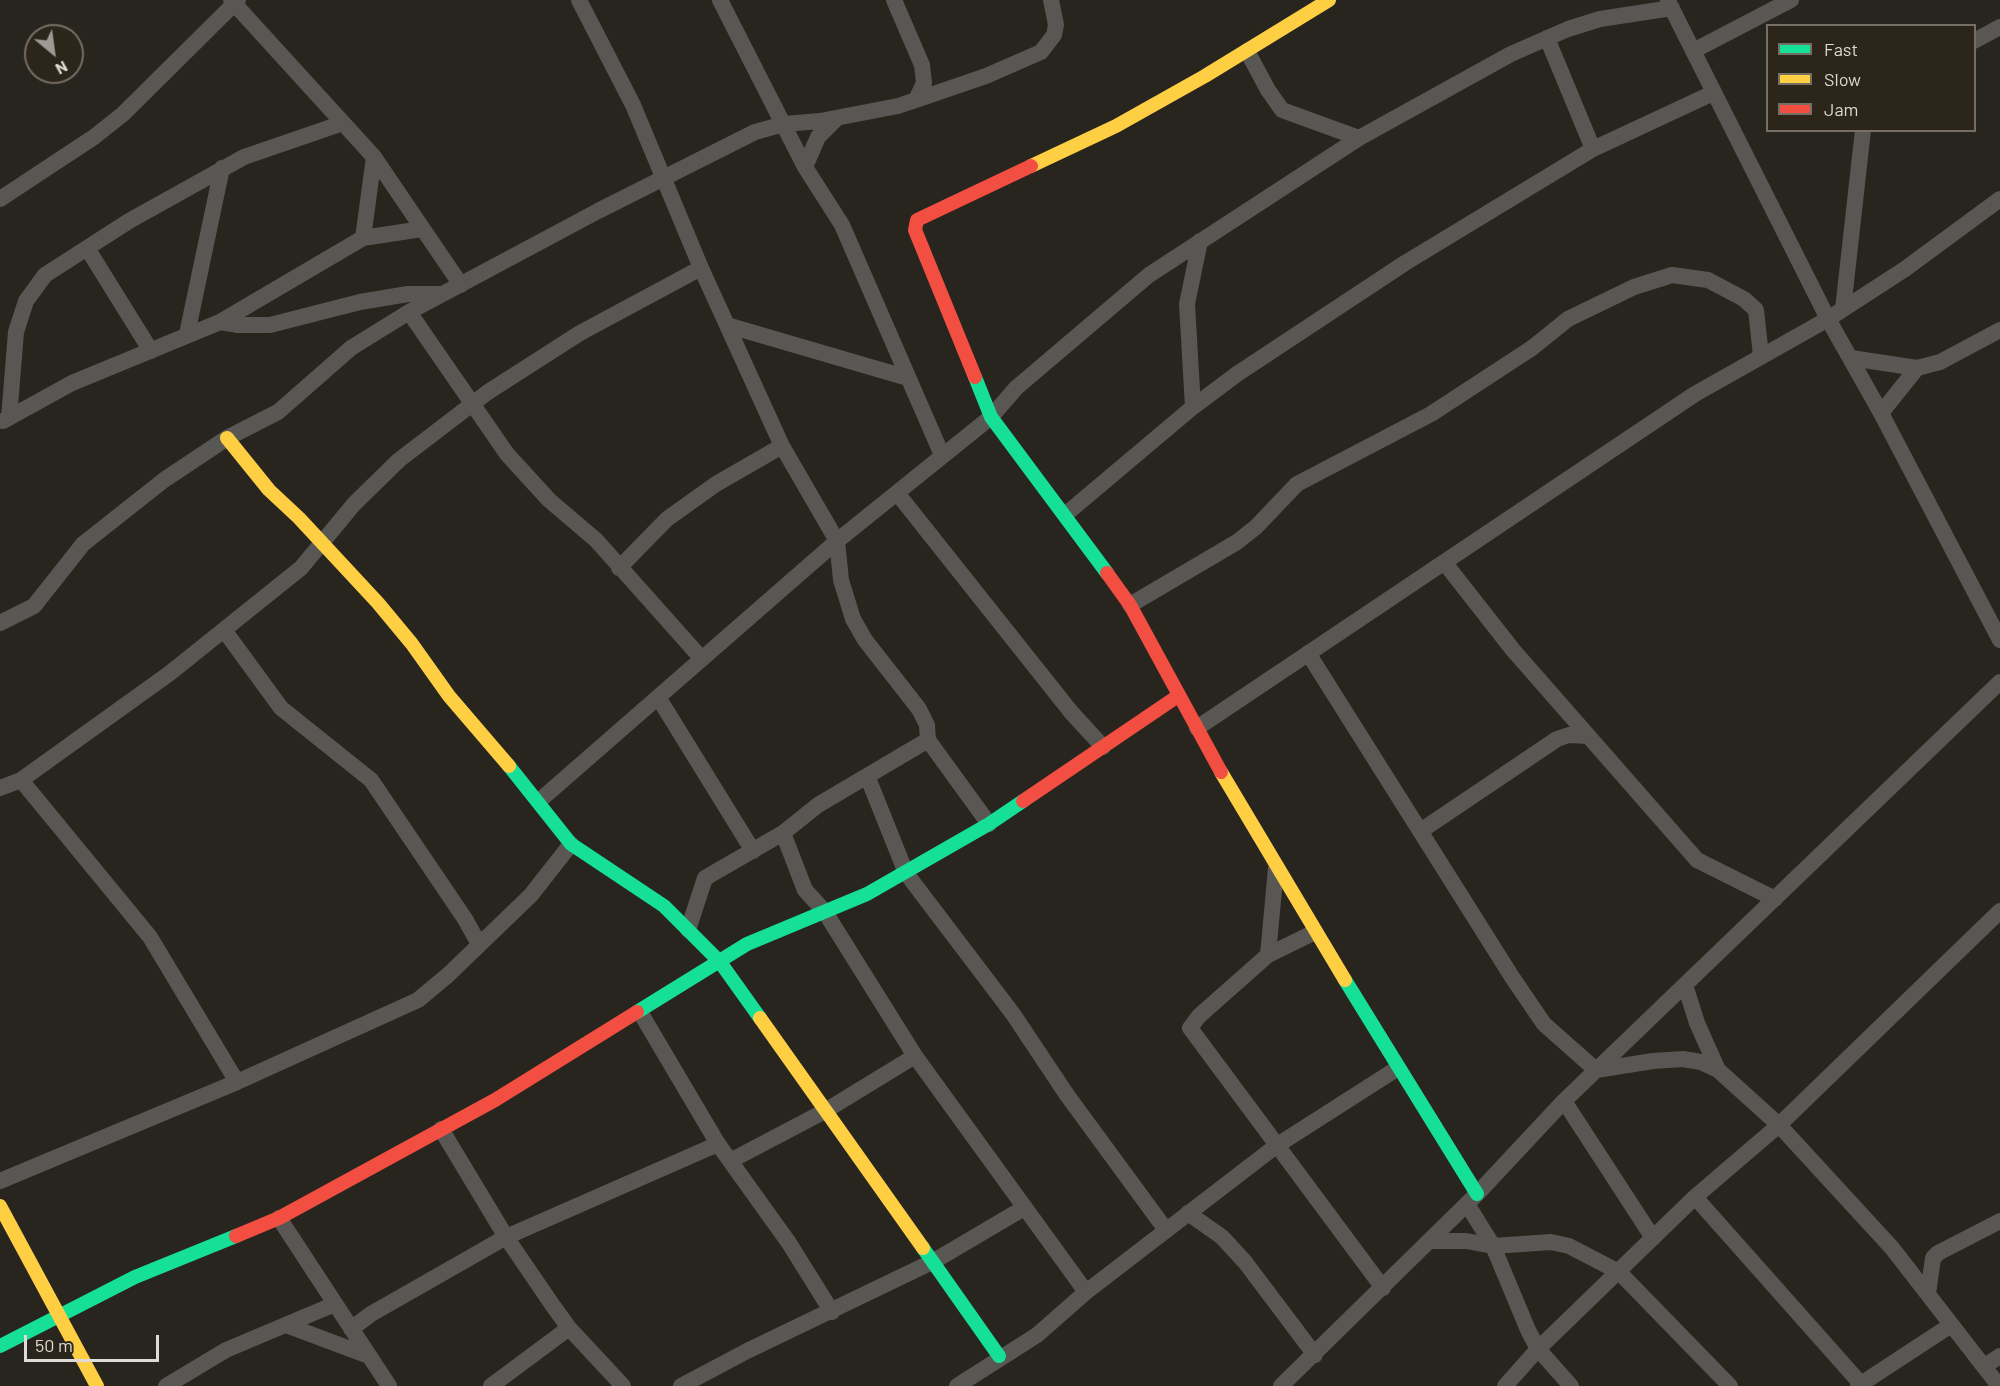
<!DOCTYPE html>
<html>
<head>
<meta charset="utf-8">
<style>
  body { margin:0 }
  #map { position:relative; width:2000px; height:1386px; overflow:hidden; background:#28241e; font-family:Barlow,sans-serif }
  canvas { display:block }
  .legend { position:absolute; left:1766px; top:24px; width:210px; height:108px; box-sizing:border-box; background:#2c251a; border:2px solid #746e64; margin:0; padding:8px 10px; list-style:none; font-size:18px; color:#dfdbd4 }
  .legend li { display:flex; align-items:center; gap:12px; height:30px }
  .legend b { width:30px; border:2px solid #746e64 }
  .north { position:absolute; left:24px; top:24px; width:60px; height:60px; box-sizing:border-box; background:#2c251a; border:2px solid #746e64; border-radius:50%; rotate:151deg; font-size:16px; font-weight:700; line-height:24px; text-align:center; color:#dfdbd4 }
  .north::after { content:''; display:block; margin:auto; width:21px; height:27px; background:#9f9b94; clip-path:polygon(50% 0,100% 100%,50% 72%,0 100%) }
  .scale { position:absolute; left:24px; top:1335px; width:135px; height:27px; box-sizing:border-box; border:3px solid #dfdbd4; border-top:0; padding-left:8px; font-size:18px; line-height:21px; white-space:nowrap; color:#dfdbd4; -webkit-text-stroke:4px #2c251a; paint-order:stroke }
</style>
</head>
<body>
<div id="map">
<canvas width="2000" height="1386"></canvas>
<ul class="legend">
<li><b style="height:8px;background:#16e098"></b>Fast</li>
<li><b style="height:8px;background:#ffcf43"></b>Slow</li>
<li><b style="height:8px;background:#f24e42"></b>Jam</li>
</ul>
<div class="north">N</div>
<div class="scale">50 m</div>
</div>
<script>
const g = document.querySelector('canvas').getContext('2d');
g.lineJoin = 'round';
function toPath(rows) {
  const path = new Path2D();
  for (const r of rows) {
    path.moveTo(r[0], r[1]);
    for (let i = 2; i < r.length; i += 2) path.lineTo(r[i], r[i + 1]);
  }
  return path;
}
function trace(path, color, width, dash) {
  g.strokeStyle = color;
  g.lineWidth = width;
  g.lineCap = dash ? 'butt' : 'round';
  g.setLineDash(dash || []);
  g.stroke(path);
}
const street = toPath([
  [231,0,374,157,461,285],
  [579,0,633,105,701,268,782,446,837,541,841,580,853,619,865,640,919,709,927,725,928,740,989,824],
  [720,0,805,167,842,225,942,455],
  [1668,1,1828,319,1881,413,2000,640],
  [1547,38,1593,149],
  [1974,41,2000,27],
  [1247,51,1268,90,1282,110,1359,138],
  [1693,51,1791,0],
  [916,100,986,76,1041,52,1054,35,1056,25,1051,0],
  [805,167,818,137,837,118],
  [0,199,94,137,123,114,238,0],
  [363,238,374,157],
  [87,248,151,351],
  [1843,309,1863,130],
  [409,312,507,454,549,500,596,540,702,659],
  [220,322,363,238,422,229],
  [730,326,908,378],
  [187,334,222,168],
  [1851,358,1917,368,1940,362,2000,330],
  [1193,407,1187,304,1200,241],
  [1881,413,1917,368],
  [9,418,16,332,26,301,45,275,129,221,244,157,343,123],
  [3,421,72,383,220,322,238,325,270,325,360,302,408,294,440,294],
  [897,493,1071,712,1103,747],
  [1066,514,1193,407,1237,374,1405,263,1593,149,1713,93],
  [1444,562,1513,650,1697,860,1775,899],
  [619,568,667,519,716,484,782,446],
  [1130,605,1237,542,1256,527,1297,484,1431,414,1532,348,1568,319,1634,287,1672,275,1708,280,1744,299,1756,310,1761,356],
  [0,623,34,606,83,544,164,480,227,438,278,412,351,348,409,312,598,211,755,132,784,124,820,121,898,106,916,100,924,83,922,65,894,0],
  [224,630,281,708,371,780,465,919,479,944],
  [1308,653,1512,977,1544,1024,1596,1070,1653,1061,1683,1059,1701,1062,1718,1070,1779,1125,1892,1248,1999,1386],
  [658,697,753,851],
  [1197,728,1695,394,1828,319,1905,269,2000,199],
  [868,778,906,873,1013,1014,1067,1095,1166,1230],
  [21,780,150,937,237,1082],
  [0,788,21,780,170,673,301,568,354,504,399,460,488,392,580,333,701,268],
  [539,801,837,541,991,417,1016,388,1149,275,1359,138,1511,54,1568,29,1600,19,1672,8],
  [1422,830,1557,739,1569,735,1588,736],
  [783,833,805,890,825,912,915,1056,1086,1292],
  [688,930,705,878,783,833,818,805,928,740],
  [1315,932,1268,955,1199,1016,1190,1028,1383,1288],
  [1268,955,1276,868],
  [1685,985,1697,1023,1718,1070],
  [640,1012,718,1144,789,1243,832,1312],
  [1564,1101,1653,1238],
  [441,1129,506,1237,551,1303,569,1328,623,1386],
  [730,1161,825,1111,915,1056],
  [0,1181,237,1082,418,1000,448,975,531,895,571,844],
  [1695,1197,1861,1384],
  [1467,1204,1493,1246,1528,1330,1538,1349,1571,1386],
  [1188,1213,1222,1237,1245,1262,1315,1355],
  [279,1218,389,1386],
  [1430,1241,1466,1241,1493,1246,1551,1242,1569,1246,1619,1272,1730,1386],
  [1928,1294,1933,1258,1938,1253,2000,1221],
  [286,1325,369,1356],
  [351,1329,371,1314,506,1237,718,1144],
  [1985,1366,2000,1356],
  [166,1386,226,1350,335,1304],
  [491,1386,569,1328],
  [681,1386,747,1351,934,1261,1024,1208],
  [957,1386,1037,1335,1086,1292,1276,1146,1398,1068],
  [1281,1386,1477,1194,1564,1101,2000,682],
  [1505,1386,1538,1349,1695,1197,1779,1125,2000,911],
  [1858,1386,1951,1325]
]);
const fast = toPath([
  [975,377,991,417,1107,573],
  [509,766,571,844,664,906,720,962,760,1018],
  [1345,980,1477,1194],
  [637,1012,747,944,867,894,989,824,1023,801],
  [923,1248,999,1356],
  [0,1346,135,1277,236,1236]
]);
const slow = toPath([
  [1031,166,1116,126,1205,76,1329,0],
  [227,438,269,490,299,518,378,603,412,644,449,696,509,766],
  [1221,772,1345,980],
  [760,1018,923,1248],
  [0,1206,97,1386]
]);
const jam = toPath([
  [975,377,915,230,917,220,1031,166],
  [1107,573,1130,605,1221,772],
  [1023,801,1178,696],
  [236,1236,279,1218,495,1100,637,1012]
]);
trace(street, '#595753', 16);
trace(fast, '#16e098', 14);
trace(slow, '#ffcf43', 14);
trace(jam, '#f24e42', 14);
</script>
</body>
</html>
